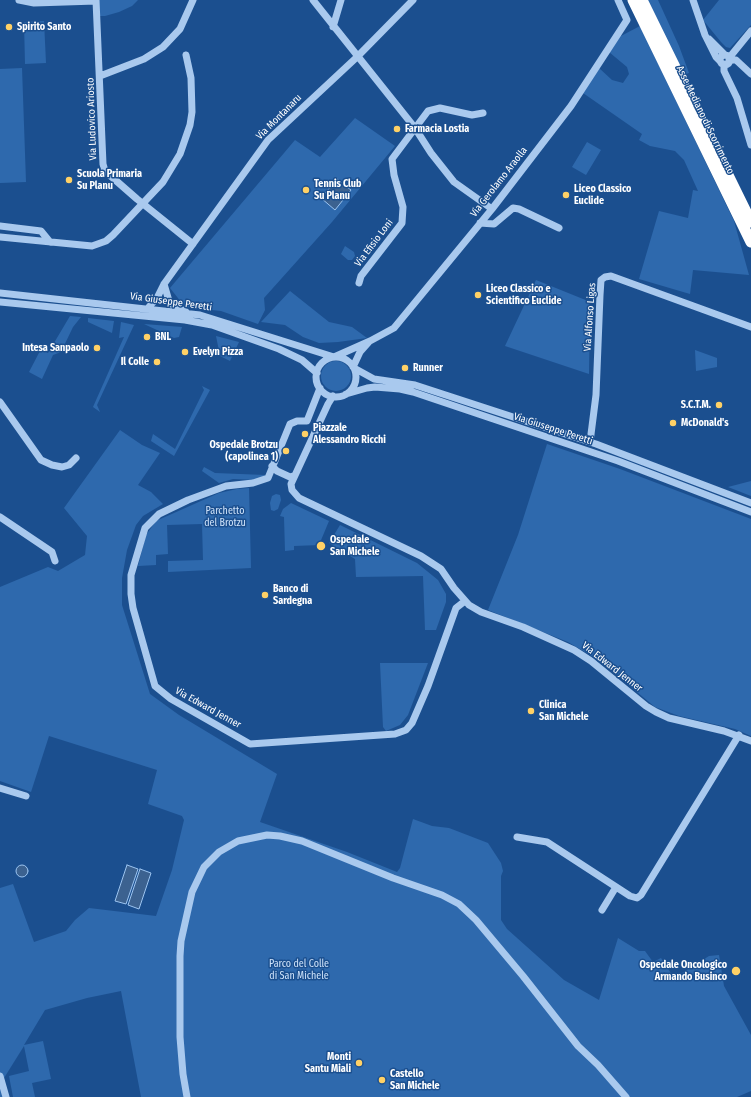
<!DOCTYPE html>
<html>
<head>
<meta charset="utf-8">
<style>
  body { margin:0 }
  canvas { display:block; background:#1b4f8f }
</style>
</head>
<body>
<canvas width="751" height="1097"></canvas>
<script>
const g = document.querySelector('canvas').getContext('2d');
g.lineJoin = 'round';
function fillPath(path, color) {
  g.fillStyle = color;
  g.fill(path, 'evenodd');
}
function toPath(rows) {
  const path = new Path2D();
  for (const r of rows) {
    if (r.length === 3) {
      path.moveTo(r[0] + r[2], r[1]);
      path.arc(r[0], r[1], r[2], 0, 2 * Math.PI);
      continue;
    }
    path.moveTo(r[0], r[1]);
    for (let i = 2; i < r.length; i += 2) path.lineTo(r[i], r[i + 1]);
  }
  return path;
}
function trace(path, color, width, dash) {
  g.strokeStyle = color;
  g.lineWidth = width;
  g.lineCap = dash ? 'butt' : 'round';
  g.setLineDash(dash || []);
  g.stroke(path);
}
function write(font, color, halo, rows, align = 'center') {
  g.font = font + ' "Fira Sans Condensed",sans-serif';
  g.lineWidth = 3;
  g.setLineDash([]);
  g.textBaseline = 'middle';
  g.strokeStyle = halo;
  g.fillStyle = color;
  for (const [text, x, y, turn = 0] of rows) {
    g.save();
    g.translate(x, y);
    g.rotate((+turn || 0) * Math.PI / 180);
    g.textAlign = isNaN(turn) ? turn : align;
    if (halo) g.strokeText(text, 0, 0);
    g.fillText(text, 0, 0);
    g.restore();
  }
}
const green = toPath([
  [98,0,138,0,132,6,119,12,105,16,99,16],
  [646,0,658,0,679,46,689,73,683,75],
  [719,0,751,0,751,25,730,48,726,47,721,42,703,20],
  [44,21,46,63,25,64,24,22],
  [640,26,734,221,749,275,693,270,690,294,639,279,659,211,688,218,693,190,698,191,684,160,675,151,650,146,639,140,642,134,583,93,599,68,612,80,623,83,629,74,627,67,609,52,619,37],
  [22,68,26,182,0,183,0,69],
  [355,118,395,146,332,222,264,298,265,310,258,324,221,311,185,307,170,288,295,140,320,157],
  [587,142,601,150,586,175,572,167],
  [345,246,354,252,355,256,352,260,348,260,341,254],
  [536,280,588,301,590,306,589,374,505,346],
  [290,291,329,322,352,327,367,338,338,342,319,343,303,337,285,325,261,322],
  [70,316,81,317,73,327,61,352,53,355,42,379,29,372,41,349,48,353],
  [88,318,114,321,112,333,88,322],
  [121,322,134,325,97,405,100,412,93,407,124,337,119,338],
  [144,324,182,327,179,337,174,338],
  [216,336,239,342,230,361,220,356],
  [695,350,717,358,717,367,696,371],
  [336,376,15],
  [202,386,210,390,174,456,151,441,153,434,175,449,204,390],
  [120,430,142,445,160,453,138,485,151,492,163,504,143,516,136,525,127,550,122,578,122,605,150,694,179,715,277,774,260,822,347,852,397,872,400,868,413,819,432,826,449,828,488,843,501,863,503,871,501,876,501,920,507,929,564,980,599,1000,618,938,639,951,645,951,653,962,661,958,674,978,709,956,719,955,724,986,751,1035,751,1091,737,1097,141,1097,121,991,87,998,45,1010,24,1045,43,1041,51,1079,32,1083,35,1097,13,1097,9,1076,29,1071,24,1046,4,1078,4,1097,0,1097,0,888,13,884,34,942,66,931,75,920,89,908,156,916,172,870,184,820,182,816,148,804,157,770,49,736,31,792,0,781,0,587,48,567,58,571,85,555,87,536,64,508],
  [547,444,620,469,751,519,751,736,735,729,679,716,655,707,597,659,568,642,488,610,518,535],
  [204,467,215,473,265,475,258,480,233,479,219,483,202,471],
  [751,481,751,496,728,487],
  [249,488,251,568,168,572,168,561,203,560,202,524,167,525,168,554,156,555,156,565,138,566,146,535,156,521,219,493,237,489],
  [276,494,280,495,281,500,278,509,274,511,271,510,270,503,272,496],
  [291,503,329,521,319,545,294,546,294,550,285,551,284,517,280,516,283,509],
  [340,525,417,563,438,580,446,594,446,602,436,630,425,630,423,576,356,577,355,559,329,543],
  [380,663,428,663,408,715,400,725,386,731,383,727]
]);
const water = toPath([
  [337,179,351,190,335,210,321,198,337,179],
  [22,871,6],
  [127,865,138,869,126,904,115,901,127,865],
  [140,869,151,873,139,909,128,905,140,869]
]);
const minor = toPath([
  [19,0,34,3,96,1],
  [96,0,103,164,105,171,137,199,193,244],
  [313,0,415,128,431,153,454,182,492,209],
  [693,0,705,35,716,57,720,61],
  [333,27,341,0],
  [709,39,725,55],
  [725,60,5],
  [729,58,751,31],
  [729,60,736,60,751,74],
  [724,64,724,71,737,98,751,145],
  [100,76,144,59,163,47,180,29,193,0],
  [480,223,494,224,513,208,519,209,559,228],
  [0,226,41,231,50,242],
  [0,237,92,246,106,241,113,235,163,182,180,154,190,125,192,112,191,78,186,55],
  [359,283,361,276,402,223,403,207,394,175,392,159,428,111,440,108,472,115,483,113],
  [164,284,169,301,174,306,186,312],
  [0,293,200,315,334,357,370,341,394,328,492,209,571,106,627,20,618,0],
  [0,302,185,320,212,325,279,349,302,360,317,373],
  [148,308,157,298,164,284,268,140,357,57,413,0],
  [336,377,20],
  [353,367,360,352,368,343],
  [354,368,374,379,415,385,596,444,751,503],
  [320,388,307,421,297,421,290,424,268,478,253,483,226,486,188,500,159,514,145,528,131,575,131,594,133,608,155,686,171,699,250,744,395,734,406,730,412,723,428,686,456,608,465,601],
  [346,394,367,388,375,387,400,389,413,392,618,461,751,512],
  [333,396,328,404,291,484,292,490,299,498,421,556,441,569,454,588,469,605,481,612,523,627,574,650,591,661,646,706,656,712,669,718,724,731,751,741],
  [0,402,41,460,52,465,62,467,69,465,76,458],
  [590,442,596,395,600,295,601,280,605,277,611,276,751,327],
  [272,466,277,471,290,477,294,476],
  [0,517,52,552,55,561],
  [0,788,26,796],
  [517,837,547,842,630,896,637,898,641,895,739,735],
  [602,910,616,887],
  [0,1076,6,1097],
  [187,1097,183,1074,180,1037,180,956,181,941,192,892,204,867,219,852,238,841,267,835,280,836,302,841,393,878,442,895,459,904,476,920,523,976,578,1046,598,1065,626,1097]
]);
const highway = toPath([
  [633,0,751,242],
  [642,0,751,222]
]);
const markers = [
  [9,27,4,"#ffd166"],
  [397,129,4,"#ffd166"],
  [69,180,4,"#ffd166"],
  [306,190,4,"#ffd166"],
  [566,195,4,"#ffd166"],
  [478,295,4,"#ffd166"],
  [147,337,4,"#ffd166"],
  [97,348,4,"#ffd166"],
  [185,352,4,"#ffd166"],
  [157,362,4,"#ffd166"],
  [405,368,4,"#ffd166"],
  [719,405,4,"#ffd166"],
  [673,423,4,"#ffd166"],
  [305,434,4,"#ffd166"],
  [286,451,4,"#ffd166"],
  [321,546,5,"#ffd166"],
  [265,595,4,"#ffd166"],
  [531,711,4,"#ffd166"],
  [736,971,5,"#ffd166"],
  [359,1063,4,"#ffd166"],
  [382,1080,4,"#ffd166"]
];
const poiNames = [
  ["Spirito Santo",17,27],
  ["Farmacia Lostia",405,129],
  ["Scuola Primaria",77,174],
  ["Su Planu",77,186],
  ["Tennis Club",314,184],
  ["Su Planu",314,196],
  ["Liceo Classico",574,189],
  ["Euclide",574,201],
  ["Liceo Classico e",486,289],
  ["Scientifico Euclide",486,301],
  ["BNL",155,337],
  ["Intesa Sanpaolo",89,348,"right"],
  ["Evelyn Pizza",193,352],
  ["Il Colle",149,362,"right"],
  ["Runner",413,368],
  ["S.C.T.M.",711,405,"right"],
  ["McDonald's",681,423],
  ["Piazzale",313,428],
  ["Alessandro Ricchi",313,440],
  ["Ospedale Brotzu",278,445,"right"],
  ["(capolinea 1)",278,457,"right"],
  ["Ospedale",330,540],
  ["San Michele",330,552],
  ["Banco di",273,589],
  ["Sardegna",273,601],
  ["Clinica",539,705],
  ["San Michele",539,717],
  ["Ospedale Oncologico",727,965,"right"],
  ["Armando Businco",727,977,"right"],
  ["Monti",351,1057,"right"],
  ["Santu Miali",351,1069,"right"],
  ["Castello",390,1074],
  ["San Michele",390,1086]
];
const streetNames = [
  ["Via Montanaru",279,117,-45],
  ["Via Ludovico Ariosto",92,119,-92],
  ["Asse Mediano di Scorrimento",705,120,64],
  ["Via Gerolamo Araolla",499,182,-52],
  ["Via Efisio Loni",374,243,-53],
  ["Via Giuseppe Peretti",171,302,8],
  ["Via Alfonso Ligas",590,317,-86],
  ["Via Giuseppe Peretti",553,429,18],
  ["Via Edward Jenner",612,667,38],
  ["Via Edward Jenner",208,708,29]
];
const parkNames = [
  ["Parchetto",225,511],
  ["del Brotzu",225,523],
  ["Parco del Colle",299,964],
  ["di San Michele",299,976]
];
fillPath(green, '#2e69ad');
fillPath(water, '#3c6290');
trace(water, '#9cc4f0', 1);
trace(minor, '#a9c9ee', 7);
trace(highway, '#fff', 11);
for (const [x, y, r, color] of markers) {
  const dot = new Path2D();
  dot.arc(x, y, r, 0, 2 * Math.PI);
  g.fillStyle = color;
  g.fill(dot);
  trace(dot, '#1b4f8f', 1.5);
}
write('bold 10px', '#fff', '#1b4f8f', poiNames, 'left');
write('10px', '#fff', '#1b4f8f', streetNames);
write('10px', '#cfe3fa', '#1b4f8f', parkNames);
</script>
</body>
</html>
